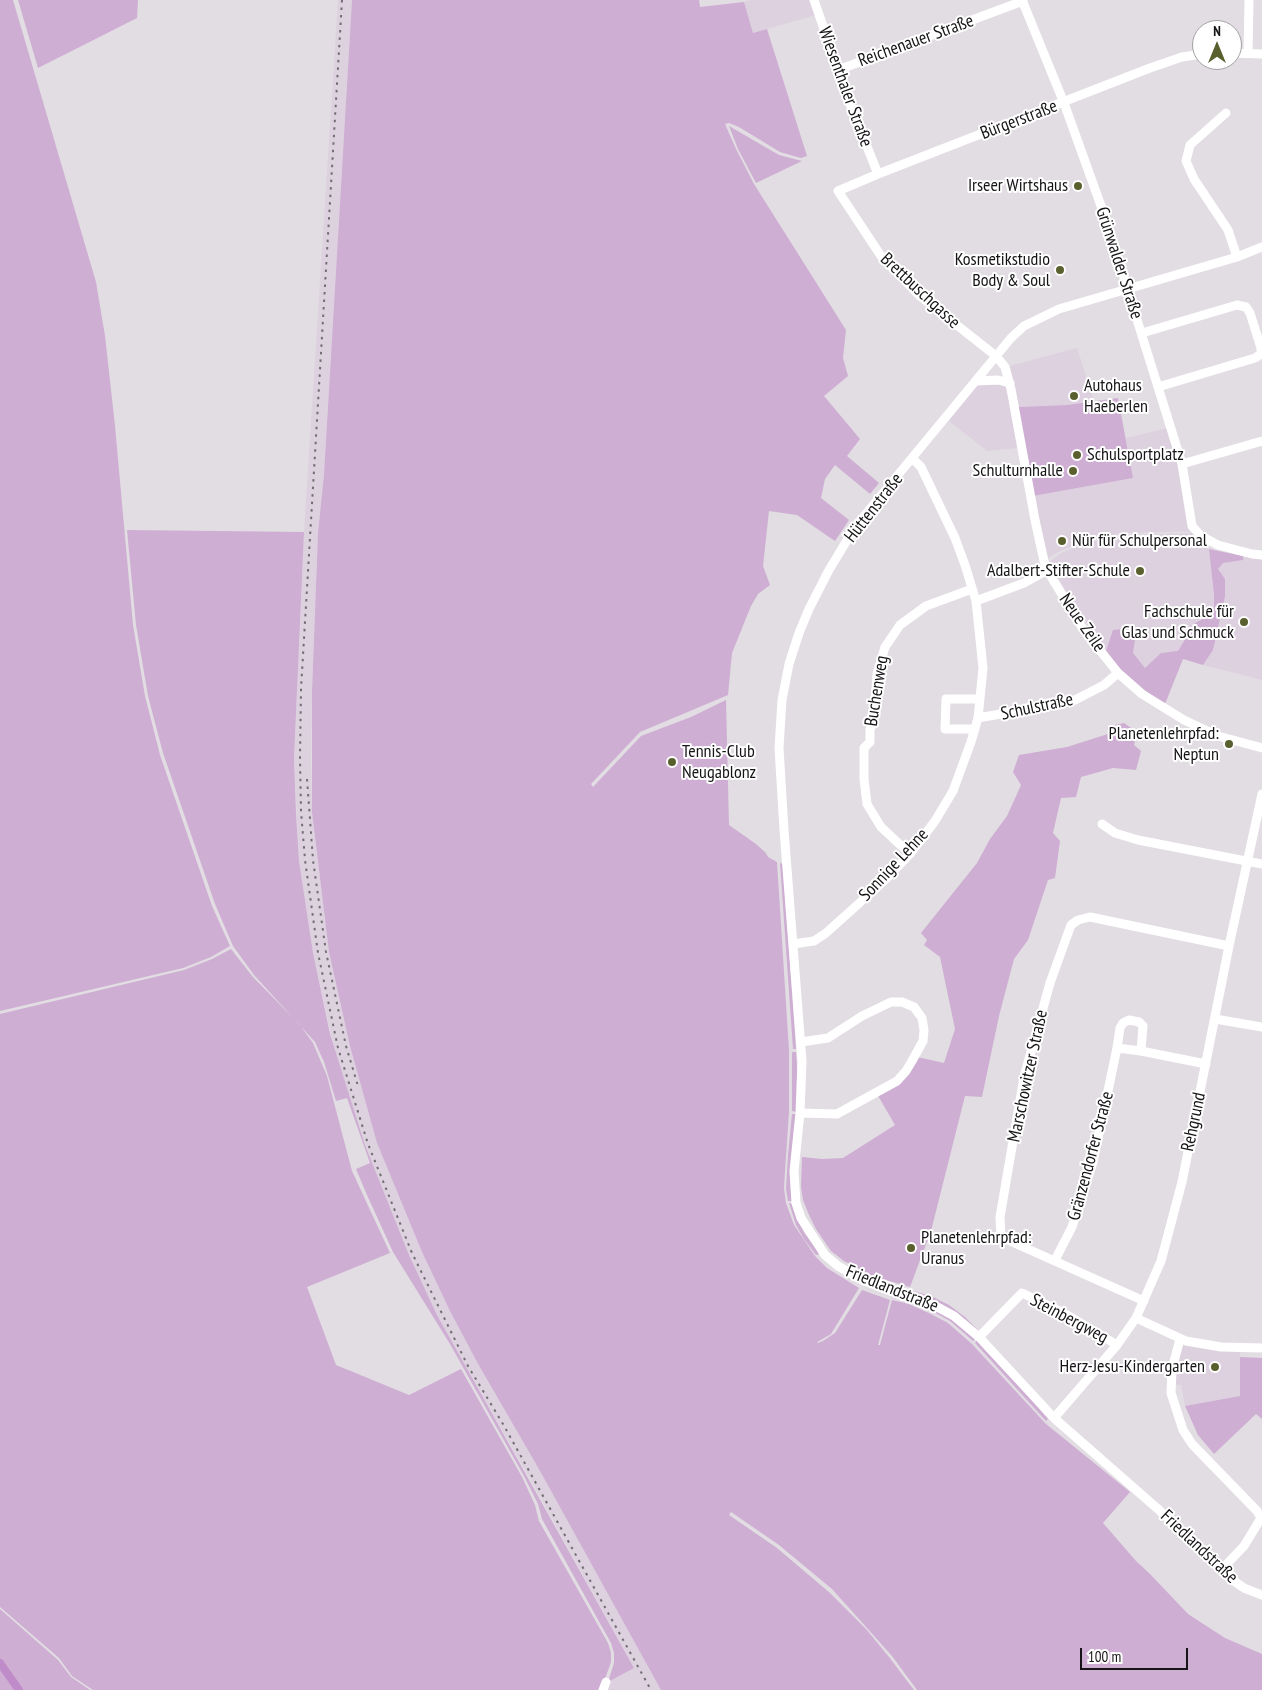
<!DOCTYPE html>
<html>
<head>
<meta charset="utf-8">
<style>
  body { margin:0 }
  #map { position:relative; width:1262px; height:1690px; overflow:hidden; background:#e2dce3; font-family:"PT Sans Narrow",sans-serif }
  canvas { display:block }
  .north { position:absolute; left:1192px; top:20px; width:50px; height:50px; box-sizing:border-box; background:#fff; border:1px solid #a2a1a2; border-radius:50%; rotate:0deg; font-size:14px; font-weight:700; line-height:20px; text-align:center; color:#161416 }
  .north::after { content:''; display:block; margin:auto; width:18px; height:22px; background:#595f2d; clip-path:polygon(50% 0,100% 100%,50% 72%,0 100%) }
  .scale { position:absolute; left:1080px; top:1648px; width:108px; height:22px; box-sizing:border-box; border:2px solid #161416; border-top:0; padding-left:6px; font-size:15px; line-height:18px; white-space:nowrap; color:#161416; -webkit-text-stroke:4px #fff; paint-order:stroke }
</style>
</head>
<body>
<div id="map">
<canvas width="1262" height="1690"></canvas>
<div class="north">N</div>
<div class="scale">100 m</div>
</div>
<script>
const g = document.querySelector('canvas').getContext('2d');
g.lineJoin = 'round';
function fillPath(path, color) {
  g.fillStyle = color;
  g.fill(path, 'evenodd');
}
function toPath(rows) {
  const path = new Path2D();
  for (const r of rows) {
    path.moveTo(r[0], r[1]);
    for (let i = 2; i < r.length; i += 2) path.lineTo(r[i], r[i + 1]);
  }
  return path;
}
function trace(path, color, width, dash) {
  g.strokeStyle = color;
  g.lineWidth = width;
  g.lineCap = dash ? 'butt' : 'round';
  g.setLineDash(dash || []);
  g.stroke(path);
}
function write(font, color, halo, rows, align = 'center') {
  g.font = font + ' "PT Sans Narrow",sans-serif';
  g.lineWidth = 4;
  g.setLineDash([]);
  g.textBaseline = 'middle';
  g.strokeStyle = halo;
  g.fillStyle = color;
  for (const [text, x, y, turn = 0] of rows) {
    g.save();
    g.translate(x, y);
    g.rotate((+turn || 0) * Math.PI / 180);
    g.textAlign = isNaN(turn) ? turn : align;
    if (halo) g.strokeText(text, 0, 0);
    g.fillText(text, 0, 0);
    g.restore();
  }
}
const built = toPath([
  [338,0,352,0,324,474,318,533,312,692,311,760,312,812,329,952,350,1046,377,1143,422,1252,450,1311,477,1362,540,1471,661,1690,605,1690,607,1682,634,1668,528,1475,465,1367,437,1315,409,1255,365,1145,334,1049,313,953,299,861,294,758,304,532],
  [751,0,812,0,816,15,753,33,744,2],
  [1077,348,1094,401,1067,405,1018,407,1010,366],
  [985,383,998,384,1008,387,1019,448,987,451,948,420,976,386],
  [1168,428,1179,464,1193,531,1127,533,1095,538,1062,550,1048,558,1033,496,1133,478,1126,438],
  [1195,533,1199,537,1199,542,1209,549,1214,595,1214,613,1195,623,1178,652,1161,653,1145,669,1133,653,1136,634,1106,651,1076,608,1049,562,1063,552,1094,541,1128,535],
  [1243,556,1262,558,1262,680,1203,665,1213,650,1218,569,1223,563,1243,560],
  [1182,1343,1240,1351,1240,1396,1185,1406,1181,1385,1174,1384,1174,1370]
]);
const green = toPath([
  [0,0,13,0,96,282,105,336,115,426,133,625,145,696,160,755,212,906,230,946,211,957,183,968,0,1011],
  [18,0,138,0,137,18,38,68],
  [352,0,699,0,700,7,744,2,753,33,767,29,807,156,801,158,780,152,739,127,729,123,725,124,736,149,754,184,846,330,843,358,848,376,824,396,860,439,847,456,879,483,870,494,835,465,825,479,821,498,849,520,835,541,797,515,769,511,763,566,770,585,758,594,751,606,732,653,728,695,640,732,591,784,593,787,641,736,691,717,726,700,729,825,756,844,766,853,768,857,777,862,789,1051,789,1112,785,1171,784,1189,786,1203,794,1225,815,1256,827,1268,859,1288,831,1334,817,1342,818,1343,823,1341,835,1333,862,1290,890,1300,878,1345,880,1345,892,1300,909,1304,931,1314,948,1323,972,1344,1046,1424,1130,1492,1103,1523,1136,1561,1150,1574,1188,1614,1225,1638,1262,1654,1262,1690,917,1690,892,1656,832,1589,779,1545,731,1512,729,1515,777,1548,830,1593,866,1629,889,1657,914,1690,661,1690,540,1471,477,1362,450,1311,422,1252,377,1143,350,1046,329,952,312,812,312,692,318,533,324,474],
  [729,126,779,155,802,161,756,183,738,149],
  [1118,398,1133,478,1033,496,1018,407,1067,405],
  [127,530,304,532,294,758,296,813,299,861,313,953,330,1034,365,1145,409,1255,437,1315,634,1668,608,1682,614,1663,614,1653,611,1643,542,1519,538,1504,524,1476,450,1344,393,1252,367,1195,356,1169,370,1163,347,1098,336,1101,324,1062,315,1042,254,975,233,946,215,904,163,753,148,696,136,625],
  [1209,549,1243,556,1243,560,1223,563,1218,569,1225,579,1225,596,1213,650,1203,665,1183,659,1165,704,1144,691,1121,670,1106,651,1113,630,1123,629,1136,633,1133,653,1145,668,1161,653,1178,651,1195,623,1214,613,1214,595],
  [1124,723,1137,732,1134,745,1141,751,1136,770,1113,768,1081,777,1076,797,1061,798,1053,833,1060,841,1055,878,1048,880,1028,940,1014,959,999,1016,982,1097,965,1096,931,1231,910,1287,872,1276,844,1261,831,1251,816,1229,809,1215,803,1200,801,1187,802,1157,822,1159,843,1158,895,1125,877,1094,917,1057,944,1063,955,1029,940,957,924,945,927,940,921,933,977,863,990,839,1007,816,1021,785,1013,772,1019,755,1067,747,1108,734,1107,727],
  [780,863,783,864,796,1049,793,1049],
  [231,949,253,977,299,1024,313,1043,327,1076,352,1171,390,1253,307,1287,336,1365,409,1395,461,1369,522,1477,535,1505,539,1521,608,1643,611,1653,611,1662,601,1690,93,1690,72,1676,59,1658,0,1607,0,1014,184,970,212,959],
  [792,1052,796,1052,798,1080,796,1112,792,1111],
  [792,1114,796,1114,790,1171,792,1201,788,1201,786,1189,788,1155],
  [789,1203,792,1204,797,1219,805,1234,820,1254,816,1255,804,1239,796,1225],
  [895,1286,931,1296,949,1305,965,1317,980,1332,979,1333,956,1313,941,1304,916,1293,895,1288],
  [894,1295,927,1305,952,1319,976,1338,973,1341,950,1321,932,1311,910,1302,893,1298],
  [977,1340,999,1362,1048,1419,1046,1421,975,1343],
  [1240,1357,1262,1358,1262,1419,1256,1414,1214,1454,1198,1435,1185,1406,1240,1396],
  [0,1609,58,1660,71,1677,90,1690,0,1690]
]);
const canal = toPath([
  [0,1663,19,1690]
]);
const minor = toPath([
  [814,0,848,99,878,174],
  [1022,0,1064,103,1105,217,1182,464,1192,526,1201,536,1218,545,1252,554,1262,555],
  [1232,53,1262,54],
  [1248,53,1249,0],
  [1202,54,1182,57,1150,68,878,174,838,191,881,256,920,296,996,356,1005,367,1011,389,1035,520,1044,561,1047,570,1083,629,1118,673,1142,694,1184,720,1218,736,1262,748],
  [838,70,1023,1],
  [1226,113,1190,145,1186,161,1194,179,1228,230,1237,257],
  [1262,247,1237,257,1059,309,1024,326,1011,338,855,527,829,570,809,609,799,633,789,664,782,700,779,748,784,830,802,1061,800,1113,794,1171,796,1203,801,1218,825,1255,838,1266,864,1281,928,1302,954,1316,979,1337,1054,1418,1159,1510,1231,1579,1244,1588,1262,1595],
  [1142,333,1237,305,1246,307,1250,313,1261,348,1261,354,1255,358,1158,387],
  [976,381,998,380,1010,383],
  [1182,464,1262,441],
  [976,601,1024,583,1047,570],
  [978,718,1073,701,1104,685,1118,673],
  [975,729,945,729,946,699,980,699],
  [1102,824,1115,833,1138,840,1262,864],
  [910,854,881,827,867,804,864,779,864,748,870,742,870,729,874,722,877,674,885,647,900,625,926,606,972,589],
  [793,944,814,941,826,933,885,880,910,854,935,821,953,791,971,742,978,718,983,668,976,601,965,565,955,538,921,467,913,459],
  [1215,1019,1262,1027],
  [1141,1051,1206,1064],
  [800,1113,837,1114,897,1081,906,1071,912,1061,923,1041,924,1030,922,1018,914,1007,902,1002,891,1002,862,1016,828,1038,801,1042],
  [1055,1260,1072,1227,1093,1162,1117,1048,1141,1051,1143,1026,1139,1022,1129,1020,1123,1023,1120,1028,1117,1048],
  [1144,1301,1001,1237,1000,1217,1024,1077,1050,983,1071,925,1078,920,1090,917,1229,946],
  [1136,1318,1186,1341,1221,1347,1262,1348],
  [979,1337,1022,1293,1064,1313,1117,1345],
  [1180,1339,1172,1369,1171,1393,1183,1430,1192,1444,1257,1511,1261,1518,1244,1546,1222,1569],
  [1054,1418,1117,1345,1136,1318,1161,1261,1182,1182,1229,946,1262,794],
  [603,1690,606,1682]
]);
const rail = toPath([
  [342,0,301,689,300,758,301,811,305,860,318,953,338,1048,368,1144,412,1253,468,1366,503,1424,651,1690],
  [307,779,313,860,326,952,346,1046,358,1086]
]);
const markers = [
  [1078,186,5,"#595f2d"],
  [1060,270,5,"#595f2d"],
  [1074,396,5,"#595f2d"],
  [1077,455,5,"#595f2d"],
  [1073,471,5,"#595f2d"],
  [1062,541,5,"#595f2d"],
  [1140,571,5,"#595f2d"],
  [1244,622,5,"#595f2d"],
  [1229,744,5,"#595f2d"],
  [672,762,5,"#595f2d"],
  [911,1248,5,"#595f2d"],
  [1215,1367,5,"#595f2d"]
];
const streetNames = [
  ["Reichenauer Straße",916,41,-20],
  ["Wiesenthaler Straße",845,87,70],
  ["Bürgerstraße",1019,120,-21],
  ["Grünwalder Straße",1119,263,72],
  ["Brettbuschgasse",920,291,43],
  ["Hüttenstraße",874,508,-52],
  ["Neue Zeile",1082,623,55],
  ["Buchenweg",877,691,-81],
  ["Schulstraße",1037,707,-12],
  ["Sonnige Lehne",894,865,-47],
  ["Marschowitzer Straße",1028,1076,-78],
  ["Rehgrund",1194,1122,-78],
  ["Gränzendorfer Straße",1091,1156,-75],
  ["Friedlandstraße",892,1289,22],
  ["Steinbergweg",1069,1319,28],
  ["Friedlandstraße",1199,1547,43]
];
const poiNames = [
  ["Irseer Wirtshaus",1068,186],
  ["Kosmetikstudio",1050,260],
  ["Body & Soul",1050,281],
  ["Autohaus",1084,386,"left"],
  ["Haeberlen",1084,407,"left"],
  ["Schulsportplatz",1087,455,"left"],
  ["Schulturnhalle",1063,471],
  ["Nür für Schulpersonal",1072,541,"left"],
  ["Adalbert-Stifter-Schule",1130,571],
  ["Fachschule für",1234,612],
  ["Glas und Schmuck",1234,633],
  ["Planetenlehrpfad:",1219,734],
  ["Neptun",1219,755],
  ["Tennis-Club",682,752,"left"],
  ["Neugablonz",682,773,"left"],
  ["Planetenlehrpfad:",921,1238,"left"],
  ["Uranus",921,1259,"left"],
  ["Herz-Jesu-Kindergarten",1205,1367]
];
fillPath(built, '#ddd1df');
fillPath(green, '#ceaed3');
trace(canal, '#bf8bc8', 8);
trace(minor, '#fff', 9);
trace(rail, '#726f73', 2, [2.5, 5]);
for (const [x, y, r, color] of markers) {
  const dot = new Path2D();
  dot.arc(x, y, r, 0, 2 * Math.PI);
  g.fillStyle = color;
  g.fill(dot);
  trace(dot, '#fff', 2);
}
write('18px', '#161416', '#fff', streetNames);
write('18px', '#161416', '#fff', poiNames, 'right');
</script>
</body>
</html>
